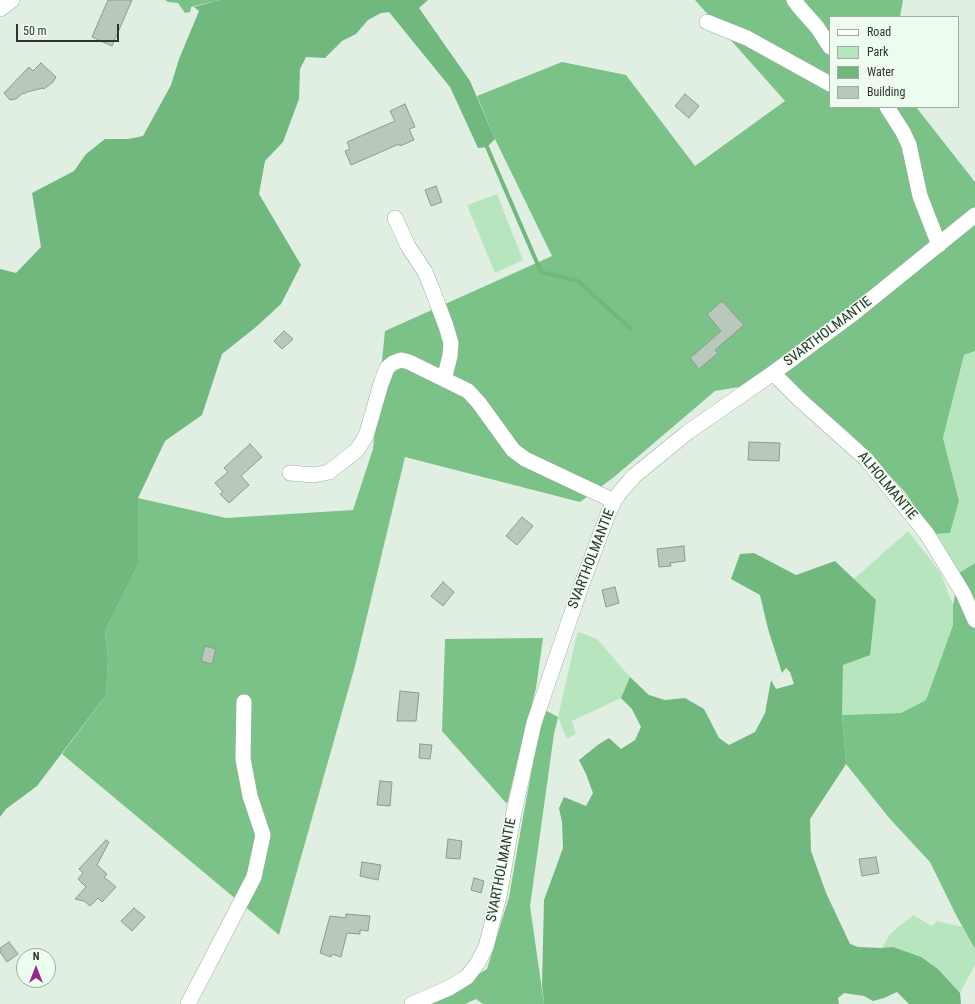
<!DOCTYPE html>
<html>
<head>
<meta charset="utf-8">
<style>
  body { margin:0 }
  #map { position:relative; width:975px; height:1004px; overflow:hidden; background:#e0efe2; font-family:"Roboto Condensed",sans-serif }
  canvas { display:block }
  .legend { position:absolute; left:829px; top:16px; width:130px; height:92px; box-sizing:border-box; background:#edfcef; border:1px solid #a1aca2; margin:0; padding:5px 7px; list-style:none; font-size:12px; color:#2e342f }
  .legend li { display:flex; align-items:center; gap:8px; height:20px }
  .legend b { width:20px; border:1px solid #a1aca2 }
  .north { position:absolute; left:16px; top:948px; width:40px; height:40px; box-sizing:border-box; background:#edfcef; border:1px solid #a1aca2; border-radius:50%; rotate:0deg; font-size:11px; font-weight:700; line-height:16px; text-align:center; color:#2e342f }
  .north::after { content:''; display:block; margin:auto; width:14px; height:18px; background:#922a8e; clip-path:polygon(50% 0,100% 100%,50% 72%,0 100%) }
  .scale { position:absolute; left:16px; top:24px; width:103px; height:18px; box-sizing:border-box; border:2px solid #2e342f; border-top:0; padding-left:5px; font-size:12px; line-height:14px; white-space:nowrap; color:#2e342f; -webkit-text-stroke:3px #edfcef; paint-order:stroke }
</style>
</head>
<body>
<div id="map">
<canvas width="975" height="1004"></canvas>
<ul class="legend">
<li><b style="height:5px;background:#fff"></b>Road</li>
<li><b style="height:11px;background:#b7e6be"></b>Park</li>
<li><b style="height:11px;background:#71b87f"></b>Water</li>
<li><b style="height:11px;background:#b9c8bb"></b>Building</li>
</ul>
<div class="north">N</div>
<div class="scale">50 m</div>
</div>
<script>
const g = document.querySelector('canvas').getContext('2d');
g.lineJoin = 'round';
function fillPath(path, color) {
  g.fillStyle = color;
  g.fill(path, 'evenodd');
}
function toPath(rows) {
  const path = new Path2D();
  for (const r of rows) {
    path.moveTo(r[0], r[1]);
    for (let i = 2; i < r.length; i += 2) path.lineTo(r[i], r[i + 1]);
  }
  return path;
}
function trace(path, color, width, dash) {
  g.strokeStyle = color;
  g.lineWidth = width;
  g.lineCap = dash ? 'butt' : 'round';
  g.setLineDash(dash || []);
  g.stroke(path);
}
function write(font, color, halo, rows, align = 'center') {
  g.font = font + ' "Roboto Condensed",sans-serif';
  g.lineWidth = 3;
  g.setLineDash([]);
  g.textBaseline = 'middle';
  g.strokeStyle = halo;
  g.fillStyle = color;
  for (const [text, x, y, turn = 0] of rows) {
    g.save();
    g.translate(x, y);
    g.rotate((+turn || 0) * Math.PI / 180);
    g.textAlign = isNaN(turn) ? turn : align;
    if (halo) g.strokeText(text, 0, 0);
    g.fillText(text, 0, 0);
    g.restore();
  }
}
const green = toPath([
  [497,194,523,260,495,273,467,205],
  [975,351,975,563,959,573,933,534,950,533,959,501,943,438,964,355],
  [908,531,940,572,953,605,953,625,926,700,901,713,842,715,846,764,810,819,811,851,826,893,850,944,858,947,853,958,786,839,842,694,843,665,854,579],
  [579,632,597,639,630,677,621,698,572,721,576,734,567,739,558,717,577,634],
  [913,915,932,926,937,921,963,927,975,949,975,965,960,993,938,969,882,948,890,934]
]);
const forest = toPath([
  [165,0,219,0,191,7,190,12,185,13,178,3,168,2],
  [695,0,903,0,900,17,830,17,830,107,916,107,975,182,975,351,964,355,943,438,959,501,950,533,933,534,905,492,848,432,787,379,715,391,614,477,580,502,405,457,355,666,279,935,62,754,106,695,108,660,105,631,138,565,138,498,226,518,353,510,373,449,385,331,552,256,495,139,477,96,562,62,626,75,695,166,785,101],
  [975,563,975,949,955,913,930,862,890,819,846,764,842,715,901,713,926,700,953,625,953,605,959,573],
  [543,638,536,688,507,804,442,731,445,639],
  [543,709,558,717,554,734,530,906,544,1004,483,1004,476,999,465,1004,431,1004,487,969,509,897,523,817]
]);
const water = toPath([
  [219,0,428,0,419,8,470,81,495,139,487,147,478,148,450,87,389,12,381,13,368,20,356,34,342,41,325,58,306,57,300,69,299,99,283,142,265,161,259,194,301,265,281,304,256,327,222,354,202,415,165,441,138,498,138,565,105,631,108,660,106,695,37,786,6,809,0,817,0,269,16,273,41,247,32,193,74,171,86,154,105,139,128,139,143,136,171,85,179,59,199,11,194,7],
  [754,553,796,575,835,561,876,600,870,655,843,665,842,715,846,764,810,819,811,851,826,893,850,944,858,947,882,948,893,947,921,957,938,969,960,993,961,1004,909,1004,897,992,884,998,873,1001,864,996,844,993,838,998,839,1004,544,1004,542,985,544,900,563,848,562,822,559,808,564,797,586,806,593,793,586,774,579,760,599,744,609,738,621,749,635,740,641,727,632,709,621,698,630,677,649,695,665,700,685,698,704,709,719,738,729,745,755,732,765,713,771,680,776,689,794,684,790,672,786,668,782,673,768,629,760,595,731,579,740,554]
]);
const stream = toPath([
  [487,147,541,272,578,281,631,329]
]);
const building = toPath([
  [108,0,132,0,112,46,92,37,108,0],
  [41,63,56,77,53,82,44,89,43,88,27,92,24,94,23,93,16,99,10,100,4,93,29,67,33,71,41,63],
  [685,94,699,106,689,118,675,106,685,94],
  [405,104,415,127,409,129,414,140,400,146,399,144,351,165,345,151,350,149,347,142,395,121,390,111,405,104],
  [436,186,442,202,431,206,425,190,436,186],
  [722,301,744,325,715,350,718,353,699,369,690,358,721,331,707,314,722,301],
  [284,331,293,339,282,349,274,341,284,331],
  [749,442,780,443,779,461,748,460,749,442],
  [250,444,262,457,241,476,249,485,229,503,220,494,223,492,215,483,228,472,224,468,250,444],
  [522,517,533,526,517,545,506,536,522,517],
  [684,546,685,561,670,563,671,566,659,567,657,549,684,546],
  [443,582,454,592,443,606,431,596,443,582],
  [615,587,619,603,606,607,602,590,615,587],
  [205,646,216,649,212,664,201,661,205,646],
  [400,691,419,693,416,721,397,721,400,691],
  [420,744,432,745,430,759,419,758,420,744],
  [380,781,392,782,390,806,377,805,380,781],
  [448,839,462,841,460,859,446,858,448,839],
  [106,840,109,842,97,865,107,874,104,877,116,887,102,902,98,898,90,906,84,901,75,899,86,887,78,879,83,873,79,869,106,840],
  [876,857,879,873,862,876,859,859,876,857],
  [362,862,381,865,378,880,360,876,362,862],
  [474,878,484,881,481,893,471,890,474,878],
  [134,908,145,917,132,931,121,921,134,908],
  [346,914,370,916,368,931,360,930,360,934,347,933,341,957,332,954,331,957,320,953,330,916,346,918,346,914],
  [9,942,18,954,7,962,0,952,0,948,9,942]
]);
const minor = toPath([
  [794,0,800,8,817,27,830,47],
  [0,9,12,0],
  [707,22,747,38,830,84],
  [887,107,903,132,909,145,920,196,939,245],
  [395,218,408,246,425,272,432,289,446,326,451,343,450,356,444,379],
  [773,373,799,399,866,459,927,534,963,593,975,620],
  [290,473,314,475,329,472,357,450,366,436,381,384,387,368,393,363,401,360,409,362,468,391,479,403,513,450,525,459,614,501],
  [188,1004,254,877,263,835,250,796,243,759,244,702],
  [412,1004,449,988,467,977,477,964,486,947,499,896,514,812,534,723,579,592,608,514,614,501,621,491,634,476,688,432,773,373,854,313,975,215]
]);
const streetNames = [
  ["SVARTHOLMANTIE",828,332,-37],
  ["ALHOLMANTIE",887,486,50],
  ["SVARTHOLMANTIE",592,559,-69],
  ["SVARTHOLMANTIE",502,870,-79]
];
fillPath(green, '#b7e6be');
fillPath(forest, '#7bc289');
fillPath(water, '#71b87f');
trace(stream, '#71b87f', 4);
fillPath(building, '#b9c8bb');
trace(building, '#8d9b8f', 1);
trace(minor, '#a1afa3', 16);
trace(minor, '#fff', 15);
write('14px', '#2e342f', '#edfcef', streetNames);
</script>
</body>
</html>
